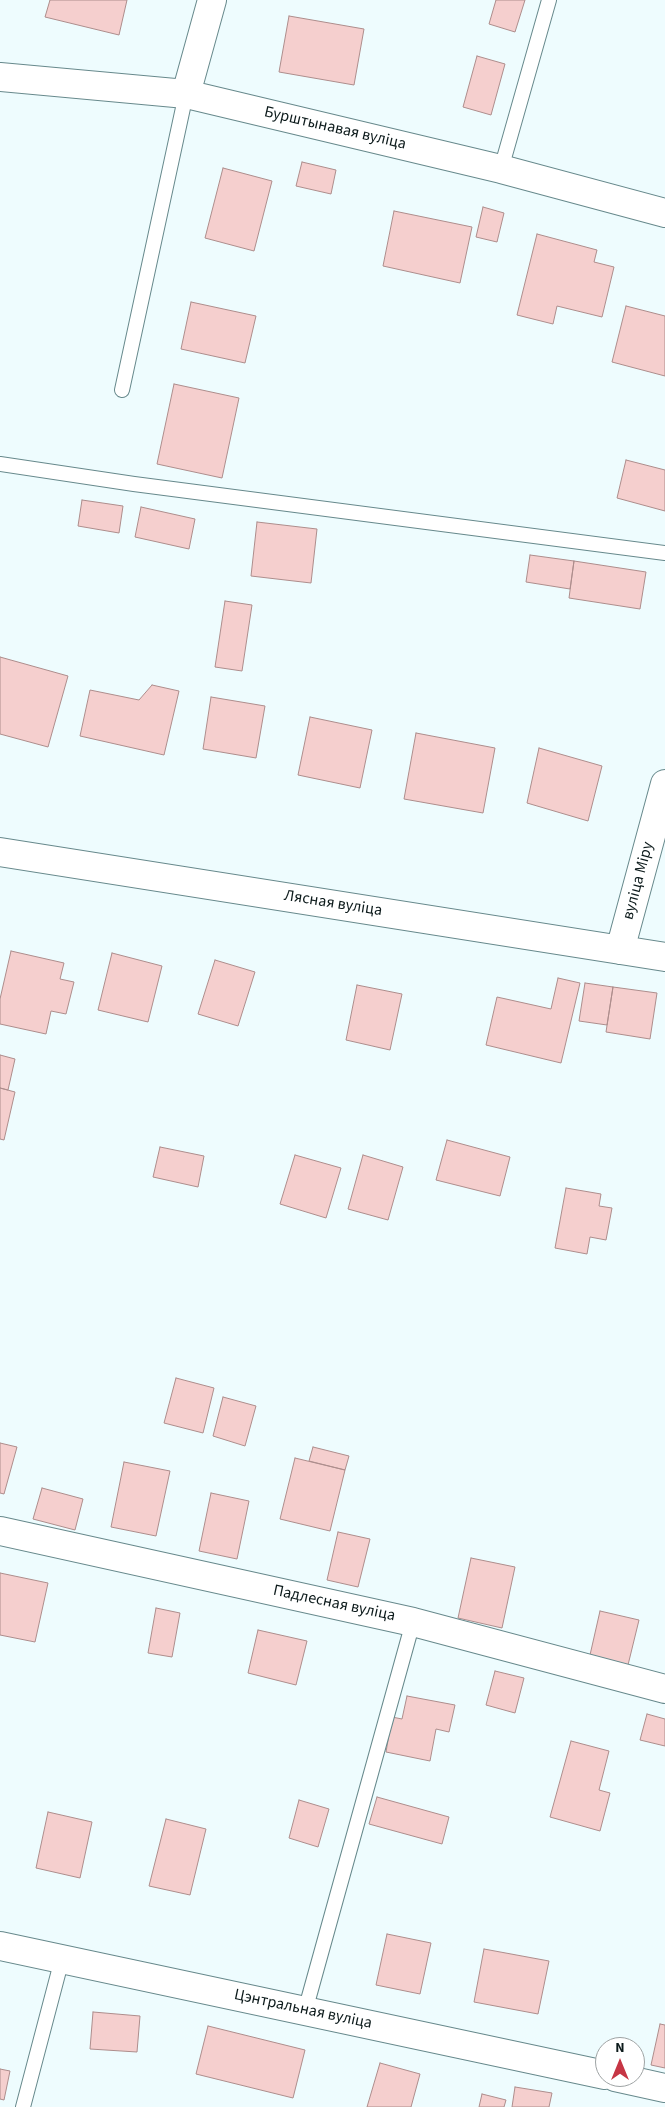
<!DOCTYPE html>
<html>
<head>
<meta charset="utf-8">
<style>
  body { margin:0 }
  #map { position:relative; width:665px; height:2107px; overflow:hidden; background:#eefcfe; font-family:"Source Sans 3",sans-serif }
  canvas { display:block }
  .north { position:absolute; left:595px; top:2037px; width:50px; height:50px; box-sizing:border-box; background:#fff; border:1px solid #9ea3a4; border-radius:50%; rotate:0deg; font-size:14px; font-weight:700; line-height:20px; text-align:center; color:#0c1a1b }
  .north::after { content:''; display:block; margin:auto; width:18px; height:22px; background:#c63645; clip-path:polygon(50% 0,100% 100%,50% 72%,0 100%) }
</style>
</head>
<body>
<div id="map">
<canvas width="665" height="2107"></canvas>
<div class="north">N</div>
</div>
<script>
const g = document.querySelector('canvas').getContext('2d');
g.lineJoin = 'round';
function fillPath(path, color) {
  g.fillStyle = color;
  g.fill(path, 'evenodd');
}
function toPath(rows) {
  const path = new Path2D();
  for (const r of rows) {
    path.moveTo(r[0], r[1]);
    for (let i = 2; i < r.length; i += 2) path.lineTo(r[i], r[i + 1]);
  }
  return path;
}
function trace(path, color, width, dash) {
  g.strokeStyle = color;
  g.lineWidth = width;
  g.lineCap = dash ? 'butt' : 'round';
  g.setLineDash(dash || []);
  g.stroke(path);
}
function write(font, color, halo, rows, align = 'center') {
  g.font = font + ' "Source Sans 3",sans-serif';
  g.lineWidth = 4;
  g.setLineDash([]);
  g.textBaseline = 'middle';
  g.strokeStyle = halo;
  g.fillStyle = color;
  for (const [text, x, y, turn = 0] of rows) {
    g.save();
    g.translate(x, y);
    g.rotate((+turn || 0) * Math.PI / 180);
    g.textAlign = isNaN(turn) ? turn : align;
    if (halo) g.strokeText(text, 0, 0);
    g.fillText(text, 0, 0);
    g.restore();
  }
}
const building = toPath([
  [50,0,127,0,119,35,45,17,50,0],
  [496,0,525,0,515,32,489,24,496,0],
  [289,16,364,29,354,85,279,72,289,16],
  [477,56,505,64,491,115,463,107,477,56],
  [302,162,336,170,331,194,296,186,302,162],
  [223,168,272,181,254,251,205,238,223,168],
  [483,207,504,213,497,242,476,237,483,207],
  [394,211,472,227,460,283,383,266,394,211],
  [537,234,597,250,594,262,614,267,602,317,557,306,553,324,517,315,537,234],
  [191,302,256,316,245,363,181,349,191,302],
  [626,306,665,316,665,376,612,362,626,306],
  [174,384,239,398,222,478,157,464,174,384],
  [626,460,665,470,665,511,617,498,626,460],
  [82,500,123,506,119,533,78,526,82,500],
  [141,507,195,519,189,549,135,537,141,507],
  [257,522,317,529,311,583,251,576,257,522],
  [530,555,574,561,570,589,526,582,530,555],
  [574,561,646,572,640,609,569,598,574,561],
  [225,601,252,605,242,671,215,667,225,601],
  [0,657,68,676,48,747,0,734,0,657],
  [152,685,179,691,164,755,80,736,90,690,139,700,152,685],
  [211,697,265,706,256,758,203,749,211,697],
  [310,717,372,730,360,788,298,775,310,717],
  [416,733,495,748,483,813,404,799,416,733],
  [539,748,602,766,588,821,527,803,539,748],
  [11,951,64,963,60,979,74,982,66,1014,51,1011,46,1034,0,1024,0,999,11,951],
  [112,953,162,966,148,1022,98,1010,112,953],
  [215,960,255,972,238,1026,198,1014,215,960],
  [558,978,580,983,561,1063,486,1045,497,997,551,1009,558,978],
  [585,983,613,987,607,1025,579,1021,585,983],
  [357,985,402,994,390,1050,346,1040,357,985],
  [613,987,657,993,650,1039,606,1032,613,987],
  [0,1055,15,1059,8,1090,0,1088,0,1055],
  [0,1088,15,1092,4,1140,0,1139,0,1088],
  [447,1140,510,1157,500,1196,436,1180,447,1140],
  [160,1147,204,1156,198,1187,153,1177,160,1147],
  [295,1155,341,1168,326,1218,280,1204,295,1155],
  [363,1155,403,1167,388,1220,348,1209,363,1155],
  [566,1188,601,1194,599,1206,612,1208,606,1240,590,1237,587,1254,555,1248,566,1188],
  [176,1378,214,1388,203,1433,164,1423,176,1378],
  [223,1397,256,1406,245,1446,213,1436,223,1397],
  [0,1443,17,1447,4,1494,0,1493,0,1443],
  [313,1447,349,1456,345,1470,309,1461,313,1447],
  [295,1458,345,1470,330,1531,280,1519,295,1458],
  [124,1462,170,1471,156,1536,111,1527,124,1462],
  [42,1488,83,1499,75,1530,33,1519,42,1488],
  [211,1493,249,1501,237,1559,199,1551,211,1493],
  [338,1532,370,1539,358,1587,327,1580,338,1532],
  [471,1558,515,1567,502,1628,458,1618,471,1558],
  [0,1573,48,1583,35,1642,0,1635,0,1573],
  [156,1608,180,1613,172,1657,148,1653,156,1608],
  [600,1611,639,1620,628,1665,590,1655,600,1611],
  [258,1630,307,1641,296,1685,248,1673,258,1630],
  [495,1671,524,1678,515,1713,486,1705,495,1671],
  [407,1696,455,1705,449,1732,436,1729,430,1761,386,1752,392,1717,402,1719,407,1696],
  [647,1714,665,1719,665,1746,640,1740,647,1714],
  [571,1741,609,1751,599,1790,610,1793,600,1831,550,1817,571,1741],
  [377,1797,449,1817,442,1844,369,1824,377,1797],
  [299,1800,329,1809,318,1847,289,1838,299,1800],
  [48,1812,92,1822,80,1878,36,1868,48,1812],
  [166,1819,206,1829,190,1895,149,1886,166,1819],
  [387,1934,431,1943,420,1994,376,1985,387,1934],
  [484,1949,549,1961,538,2014,474,2002,484,1949],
  [93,2012,140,2016,137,2052,90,2049,93,2012],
  [660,2024,665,2025,665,2068,651,2065,660,2024],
  [208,2026,305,2050,293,2098,196,2074,208,2026],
  [380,2063,420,2074,411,2107,367,2107,380,2063],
  [0,2069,10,2071,4,2100,0,2099,0,2069],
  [515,2087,552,2093,549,2107,512,2107,515,2087],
  [482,2094,506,2100,504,2107,479,2107,482,2094]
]);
const service = toPath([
  [501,169,549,0],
  [122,390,186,94],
  [0,464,134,484,665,553],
  [305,2011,413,1622],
  [23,2107,62,1959]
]);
const minor = toPath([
  [0,77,186,94,501,169,665,213],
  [186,94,212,0],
  [0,852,665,957],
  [620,950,665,784],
  [0,1531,413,1622,665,1689],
  [0,1946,605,2075],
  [615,2077,665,2088]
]);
const streetNames = [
  ["Бурштынавая вуліца",335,129,13],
  ["вуліца Міру",639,881,-75],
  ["Лясная вуліца",333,904,9],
  ["Падлесная вуліца",334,1604,12],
  ["Цэнтральная вуліца",303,2010,12]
];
fillPath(building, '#f5cfce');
trace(building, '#ad8d8c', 1);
trace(service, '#67898c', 16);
trace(minor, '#67898c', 30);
trace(service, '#fff', 14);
trace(minor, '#fff', 28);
write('16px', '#0c1a1b', '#fff', streetNames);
</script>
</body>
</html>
